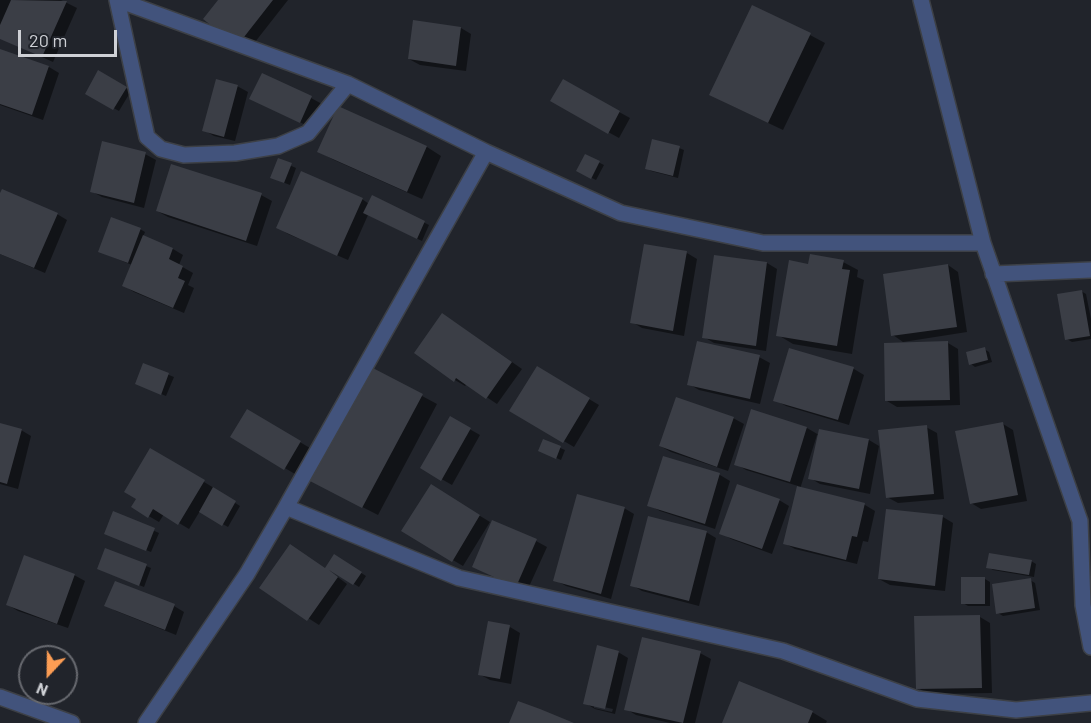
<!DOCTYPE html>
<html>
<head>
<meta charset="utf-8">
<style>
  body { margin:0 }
  #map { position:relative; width:1091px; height:723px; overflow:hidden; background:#21242b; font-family:Barlow,sans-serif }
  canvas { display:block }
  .north { position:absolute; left:18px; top:645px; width:60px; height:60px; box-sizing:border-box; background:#21242b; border:2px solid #67696f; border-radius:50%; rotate:202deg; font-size:16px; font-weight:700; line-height:24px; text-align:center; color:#cfd1d6 }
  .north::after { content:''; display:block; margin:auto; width:21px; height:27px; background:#fc9d54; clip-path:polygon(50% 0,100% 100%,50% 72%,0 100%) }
  .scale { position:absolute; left:18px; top:30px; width:99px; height:27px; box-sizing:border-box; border:3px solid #cfd1d6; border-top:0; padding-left:8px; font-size:18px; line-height:21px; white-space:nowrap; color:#cfd1d6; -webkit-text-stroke:4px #21242b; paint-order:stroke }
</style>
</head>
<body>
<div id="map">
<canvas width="1091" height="723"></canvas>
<div class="north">N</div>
<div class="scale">20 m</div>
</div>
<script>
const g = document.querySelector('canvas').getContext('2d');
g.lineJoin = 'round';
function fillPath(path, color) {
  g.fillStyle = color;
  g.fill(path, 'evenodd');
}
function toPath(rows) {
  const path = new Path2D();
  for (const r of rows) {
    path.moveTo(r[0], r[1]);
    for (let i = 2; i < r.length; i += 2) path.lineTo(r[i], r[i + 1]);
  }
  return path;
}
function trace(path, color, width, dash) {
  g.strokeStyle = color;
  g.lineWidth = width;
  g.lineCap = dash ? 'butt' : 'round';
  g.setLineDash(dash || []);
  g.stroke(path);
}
const shadow = toPath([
  [0,0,61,0,77,8,53,62,0,38],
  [219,0,288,0,248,51],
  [461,28,471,34,466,71,420,65,409,59],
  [810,35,825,43,783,130,726,103,711,95],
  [0,50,49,67,59,73,43,120,0,105],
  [99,73,131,91,119,111,87,93],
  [563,81,630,118,619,138,552,101],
  [237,86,248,92,235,141,214,136,204,130],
  [311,98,322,104,310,127,261,104],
  [338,108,427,147,441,156,422,199,334,160,319,152],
  [679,148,684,150,678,178,651,171,646,168],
  [145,154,156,160,144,208,102,197,91,191],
  [586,156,604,165,596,180,578,171],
  [278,160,296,168,290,185,277,180],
  [172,166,261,195,272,201,257,246,168,217,157,211],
  [0,196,57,214,67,220,45,273,0,254],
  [373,197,429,225,422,241,368,215,348,260,288,234,278,228,362,199,369,204],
  [140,229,145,232,143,237,173,249,183,255,179,265,193,273,188,285,194,288,184,313,134,292,124,286,132,265,105,254],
  [687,253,697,259,684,336,642,328,632,322],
  [715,256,767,263,777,269,766,351,714,343,704,337],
  [843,262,858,270,857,277,864,280,852,354,793,344,778,335,809,265],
  [948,265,958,272,967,332,903,342,893,335],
  [1081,291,1086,294,1091,319,1091,339,1072,342,1067,339],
  [453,321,522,369,497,404,467,384,465,386,455,380],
  [948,343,958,349,960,405,897,407,887,401],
  [984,349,989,352,992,362,975,367,971,364],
  [790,350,854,369,864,375,849,425,786,406,775,400],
  [759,357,770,363,760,404,699,390,689,384],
  [144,365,174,377,166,396,142,386],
  [370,368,437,404,378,515,325,488],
  [537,368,599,405,574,447,511,410],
  [247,411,310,448,295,474,232,437],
  [450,418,480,435,452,485,422,468],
  [733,418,744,424,728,471,671,452,660,446],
  [1003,424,1013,430,1027,501,981,509,971,503],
  [926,427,937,433,944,499,898,503,887,497],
  [0,428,21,430,31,436,18,489,0,484],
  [807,428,819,435,869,440,879,446,870,494,820,484,810,478,819,436,817,435,800,489,865,505,875,511,868,542,863,541,857,564,795,549,784,543,798,486,746,470,736,464],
  [544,441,565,450,561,460,545,453],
  [151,450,214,488,213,489,240,506,228,527,200,511,189,529,164,514,159,522,133,507,138,499],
  [664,458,720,475,730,481,715,529,660,511,649,505],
  [431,486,490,522,463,566,404,531],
  [779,500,789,506,772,554,731,539,721,533],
  [624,508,634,514,611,599,566,586,555,580],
  [114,513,159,533,151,552,111,536],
  [943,517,953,523,945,591,890,585,879,579],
  [493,522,536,541,547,547,527,591,484,572],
  [706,532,716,538,699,606,642,591,632,585],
  [106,550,151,568,144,587,103,571],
  [335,556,366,576,359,587,332,570,331,572,347,584,319,625,261,588,326,569],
  [1031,561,1036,564,1034,577,993,570,988,567],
  [74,575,85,581,68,628,18,611,8,605],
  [985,579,990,582,990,606,968,606,963,603],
  [1030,580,1035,583,1040,610,1003,616,998,613],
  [106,605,174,606,184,612,176,635,116,611],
  [980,617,990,623,992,693,928,694,918,688],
  [510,627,520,633,511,684,490,680,479,674],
  [618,652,628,658,615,714,595,709,585,703],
  [594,705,613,709,612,712,594,708],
  [700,653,711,659,695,723,670,723,636,715,626,709],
  [812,712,827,721,826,723,723,723]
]);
const building = toPath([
  [11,0,67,1,42,57,0,39,0,25],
  [218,0,273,0,237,46,203,19],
  [752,5,811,33,768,123,709,95],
  [413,20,461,27,456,66,408,59],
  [0,49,49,66,32,115,0,104],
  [98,70,127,87,113,110,85,94],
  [262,73,312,96,300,123,249,99],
  [216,79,238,85,224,137,202,131],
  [563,79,620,111,608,134,550,101],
  [338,106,427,146,407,192,317,152],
  [652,139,680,146,673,176,645,169],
  [102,141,146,152,134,203,90,192],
  [585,154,600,161,591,179,576,171],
  [278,158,292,163,284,183,270,178],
  [171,164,262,193,246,241,156,211],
  [301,171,363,198,337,256,276,228],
  [2,189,58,213,34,268,0,254,0,193],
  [372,195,425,221,417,239,363,213],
  [111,217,141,228,128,263,98,252],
  [143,235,173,248,169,259,183,266,178,278,185,281,173,308,122,286],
  [644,244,687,251,673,331,630,323],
  [810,254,844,260,842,269,850,270,837,346,776,336,789,260,808,264],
  [714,255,767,262,756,346,702,338],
  [948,264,957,327,891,336,883,274],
  [1082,290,1090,336,1065,340,1057,294],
  [442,313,512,362,486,399,456,378,454,382,414,353],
  [697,341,760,355,750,399,687,385],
  [948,341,950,400,885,401,884,343],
  [985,347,988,360,969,365,966,352],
  [789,348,854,367,838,420,773,401],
  [143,363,169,373,161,395,135,384],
  [369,366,423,394,362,508,308,480],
  [537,366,590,398,563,443,509,411],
  [676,397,734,417,717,467,659,446],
  [247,409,301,441,284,470,230,437],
  [751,409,807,427,790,482,734,465],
  [450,416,471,428,441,481,420,468],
  [1003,422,1018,495,970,504,955,431],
  [0,423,22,429,7,484,0,482],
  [927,425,934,494,886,498,878,430],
  [819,429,869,439,859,489,808,479],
  [543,439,561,446,556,459,538,451],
  [150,448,205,480,178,525,153,509,148,518,131,507,136,499,124,492],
  [663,456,720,473,705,524,647,506],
  [431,484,480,515,452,562,401,531],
  [737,484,780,499,762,549,719,534],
  [797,486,865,503,857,537,852,536,846,560,783,544],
  [213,487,236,501,222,526,199,512],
  [577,494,625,507,601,594,553,581],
  [886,509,943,515,935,586,878,579],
  [113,511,155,528,146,551,104,534],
  [648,516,707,531,689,601,630,586],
  [492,520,537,539,516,587,472,567],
  [290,544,325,568,334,554,362,572,353,585,329,570,338,577,307,621,259,588],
  [105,548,147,564,139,586,97,569],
  [989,553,1032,560,1029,575,986,568],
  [24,555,75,574,57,624,6,605],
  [961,577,985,577,985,604,961,604],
  [1031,578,1035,608,996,614,992,584],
  [115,581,175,604,165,630,104,606],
  [980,615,982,688,916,689,914,616],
  [488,621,510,625,500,679,478,675],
  [642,637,701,651,683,723,624,710],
  [597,645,619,651,605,709,583,704],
  [739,681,813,711,808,723,722,723],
  [518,701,540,709,574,723,509,723]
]);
const street = toPath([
  [117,0,147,137,161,149,184,155,235,153,278,146,308,133,348,84],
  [118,0,348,84,486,152,621,213,763,243,983,243],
  [921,0,983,243,1080,521,1083,605,1091,647],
  [993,274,1091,270],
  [286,507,486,152],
  [0,697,72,723],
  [146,723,247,574,286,507,459,578,783,651,917,699,1016,710,1091,703]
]);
fillPath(shadow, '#0007');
fillPath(building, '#3b3e46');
trace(street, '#3d4046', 18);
trace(street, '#42537c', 15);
</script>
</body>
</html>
